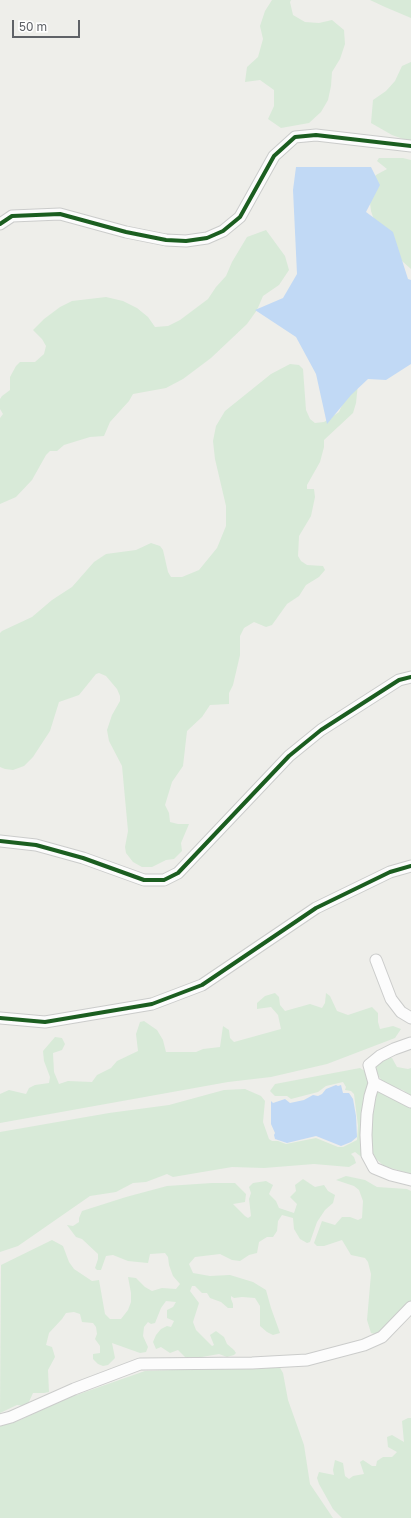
<!DOCTYPE html>
<html>
<head>
<meta charset="utf-8">
<style>
  body { margin:0 }
  #map { position:relative; width:411px; height:1518px; overflow:hidden; background:#eeeeea; font-family:"Golos Text",sans-serif }
  canvas { display:block }
  .scale { position:absolute; left:12px; top:20px; width:68px; height:18px; box-sizing:border-box; border:2px solid #5f6267; border-top:0; padding-left:5px; font-size:12px; line-height:14px; white-space:nowrap; color:#5f6267; -webkit-text-stroke:3px #fff; paint-order:stroke }
</style>
</head>
<body>
<div id="map">
<canvas width="411" height="1518"></canvas>
<div class="scale">50 m</div>
</div>
<script>
const g = document.querySelector('canvas').getContext('2d');
g.lineJoin = 'round';
function fillPath(path, color) {
  g.fillStyle = color;
  g.fill(path, 'evenodd');
}
function toPath(rows) {
  const path = new Path2D();
  for (const r of rows) {
    path.moveTo(r[0], r[1]);
    for (let i = 2; i < r.length; i += 2) path.lineTo(r[i], r[i + 1]);
  }
  return path;
}
function trace(path, color, width, dash) {
  g.strokeStyle = color;
  g.lineWidth = width;
  g.lineCap = dash ? 'butt' : 'round';
  g.setLineDash(dash || []);
  g.stroke(path);
}
const green = toPath([
  [272,0,291,0,290,2,293,15,305,22,319,23,332,20,344,30,345,44,340,59,332,72,331,86,328,100,321,112,309,123,281,128,268,119,274,106,274,90,260,80,245,82,247,67,258,57,263,39,260,26,265,11],
  [370,0,411,0,411,18,385,7],
  [411,62,411,140,406,140,392,135,371,123,373,100,386,91,395,81,402,66],
  [379,158,403,158,411,160,411,269,402,261,374,220,371,211,369,195,373,178,376,175,387,169,377,161],
  [266,230,285,256,289,270,279,285,263,296,257,310,247,324,211,358,183,379,166,388,133,394,129,401,110,422,104,436,90,437,64,445,57,451,50,451,46,455,32,480,16,497,0,504,0,418,3,414,0,409,0,399,2,396,10,390,10,377,16,366,20,362,35,362,44,354,46,346,42,339,33,330,44,319,60,307,72,301,106,297,123,301,137,308,148,317,155,327,168,326,180,320,208,299,216,287,226,276,232,262,247,237],
  [290,364,299,365,303,369,306,410,310,419,315,423,324,422,339,412,350,387,358,384,356,403,353,413,324,440,324,447,320,462,307,485,307,489,314,489,315,497,311,516,299,536,298,556,301,561,307,565,323,566,325,570,319,577,306,585,299,596,287,604,272,625,266,627,254,622,244,628,240,636,240,655,233,685,229,693,229,704,210,705,202,717,187,731,183,766,172,782,165,805,169,813,170,822,178,824,189,824,181,843,182,851,174,859,166,860,152,867,142,867,133,862,126,853,125,847,128,831,122,766,109,741,107,730,112,715,120,701,120,696,117,689,106,676,99,673,96,674,79,695,59,702,50,731,33,757,24,766,13,770,5,769,0,767,0,633,2,631,32,617,52,600,72,587,94,562,106,554,136,550,151,543,160,546,163,550,168,572,171,577,182,577,199,570,217,548,226,526,226,506,215,459,213,441,216,426,225,411,271,374],
  [275,993,279,997,280,1005,285,1011,310,1004,322,1008,325,1003,326,993,330,996,337,1011,348,1015,372,1007,378,1013,378,1022,380,1029,393,1026,401,1029,395,1038,327,1064,271,1077,228,1082,0,1123,0,1094,9,1090,26,1094,29,1088,35,1085,49,1083,50,1077,44,1061,43,1051,55,1037,62,1038,65,1044,62,1050,53,1053,54,1072,59,1084,68,1081,92,1082,97,1075,111,1068,117,1061,138,1051,136,1034,140,1022,144,1021,157,1030,163,1040,166,1052,196,1052,203,1049,220,1047,223,1026,229,1030,230,1038,234,1042,281,1029,278,1015,271,1007,257,1009,257,1003,265,996],
  [384,1057,392,1058,397,1067,408,1069,411,1068,411,1096,403,1090,385,1086,378,1075,376,1067,379,1061],
  [360,1068,365,1071,370,1079,364,1159,355,1152,351,1154,354,1157,356,1163,349,1167,314,1164,264,1168,232,1167,173,1177,167,1174,146,1182,133,1183,116,1192,90,1196,18,1246,0,1252,0,1132,109,1113,169,1105,224,1090,245,1089,261,1096,265,1101,263,1122,269,1139,272,1141,278,1141,286,1144,316,1138,338,1147,343,1147,357,1140,358,1126,354,1094,351,1091,345,1090,346,1087,343,1082,326,1086,318,1092,291,1099,287,1096,275,1096,270,1091,275,1084],
  [376,1089,411,1107,411,1174,384,1166,374,1157,370,1140,370,1115],
  [346,1176,365,1180,377,1187,407,1189,411,1191,411,1306,393,1324,375,1334,371,1333,367,1320,371,1274,368,1262,365,1258,351,1255,342,1240,324,1246,317,1246,314,1243,322,1221,335,1225,342,1217,350,1217,358,1220,362,1218,363,1201,359,1190,354,1186,336,1180],
  [303,1179,315,1187,324,1185,328,1191,335,1195,333,1203,325,1210,317,1222,310,1242,307,1243,300,1239,294,1229,293,1218,282,1215,278,1221,277,1231,273,1237,267,1237,259,1242,257,1253,249,1255,240,1261,232,1260,220,1254,195,1257,189,1264,193,1273,210,1276,230,1275,253,1282,266,1290,271,1308,280,1333,273,1335,267,1332,260,1326,260,1306,255,1298,242,1297,234,1298,231,1296,231,1299,233,1304,233,1308,228,1308,221,1302,210,1298,207,1293,202,1293,195,1286,192,1286,190,1291,199,1303,193,1322,196,1330,212,1346,214,1345,210,1335,216,1331,224,1337,227,1344,234,1350,236,1353,234,1355,227,1357,219,1354,202,1357,186,1358,178,1350,170,1353,161,1347,156,1349,153,1342,156,1335,161,1329,167,1326,171,1327,174,1321,167,1318,167,1310,173,1307,176,1302,166,1301,161,1308,155,1323,151,1324,148,1322,144,1327,143,1336,148,1347,146,1352,140,1353,112,1343,115,1358,108,1365,103,1366,98,1364,93,1359,93,1354,100,1353,100,1346,95,1339,97,1334,96,1327,93,1323,82,1322,80,1314,74,1312,66,1313,62,1319,49,1333,46,1345,52,1347,55,1357,48,1370,49,1392,44,1393,33,1393,28,1404,25,1406,17,1405,0,1413,1,1265,52,1240,63,1246,69,1262,74,1269,92,1281,99,1280,105,1314,110,1319,121,1319,128,1310,131,1302,131,1293,128,1277,136,1278,145,1287,152,1291,162,1288,176,1289,180,1284,173,1276,169,1265,168,1257,165,1253,150,1254,148,1263,128,1261,113,1255,106,1256,101,1270,97,1270,95,1268,98,1259,98,1254,82,1239,76,1237,67,1225,73,1226,79,1222,79,1218,82,1211,126,1197,167,1186,212,1183,235,1183,246,1194,245,1202,233,1204,245,1216,248,1218,251,1216,249,1199,251,1193,249,1187,253,1183,266,1181,273,1185,269,1194,276,1201,279,1208,294,1213,297,1204,290,1197,296,1191,295,1185],
  [279,1366,283,1373,288,1400,304,1445,310,1484,333,1518,0,1518,0,1426,18,1421,65,1399,145,1371],
  [408,1418,411,1418,411,1518,342,1518,333,1509,319,1484,317,1478,319,1472,334,1475,333,1470,335,1460,343,1463,345,1476,349,1479,353,1476,364,1474,360,1462,363,1460,372,1466,376,1466,377,1461,383,1457,392,1457,397,1452,388,1447,387,1437,392,1435,404,1442,402,1421]
]);
const water = toPath([
  [296,167,371,167,380,185,366,212,393,232,408,279,411,280,411,364,386,380,368,379,351,395,327,424,316,374,296,337,255,310,283,298,297,274,293,190],
  [336,1085,338,1086,341,1085,343,1093,349,1093,353,1099,356,1116,357,1137,351,1142,341,1146,316,1136,287,1143,275,1139,274,1135,275,1133,271,1124,271,1101,273,1103,285,1099,290,1103,304,1100,313,1095,318,1096,322,1094,326,1089]
]);
const minor = toPath([
  [0,224,12,216,60,214,126,232,166,240,186,241,207,238,223,231,240,217,274,156,295,137,316,135,411,146],
  [0,841,36,845,83,858,144,880,164,880,178,873,289,756,321,730,399,680,411,677],
  [376,960,391,999,401,1012,411,1018],
  [0,1018,45,1022,152,1004,202,985,316,908,390,872,411,866],
  [411,1043,394,1049,380,1056,369,1065,374,1083,411,1102],
  [374,1083,370,1096,367,1114,366,1135,367,1155,374,1168,391,1175,411,1180],
  [0,1420,11,1417,74,1389,140,1364,252,1363,307,1360,364,1345,382,1337,411,1307]
]);
const cycleway = toPath([
  [0,224,12,216,60,214,126,232,166,240,186,241,207,238,223,231,240,217,274,156,295,137,316,135,411,146],
  [0,841,36,845,83,858,144,880,164,880,178,873,289,756,321,730,399,680,411,677],
  [0,1018,45,1022,152,1004,202,985,316,908,390,872,411,866]
]);
fillPath(green, '#d8ead8');
fillPath(water, '#c1d9f5');
trace(minor, '#cbcccb', 13);
trace(minor, '#fcfcfc', 11);
trace(cycleway, '#1b5e20', 4);
</script>
</body>
</html>
